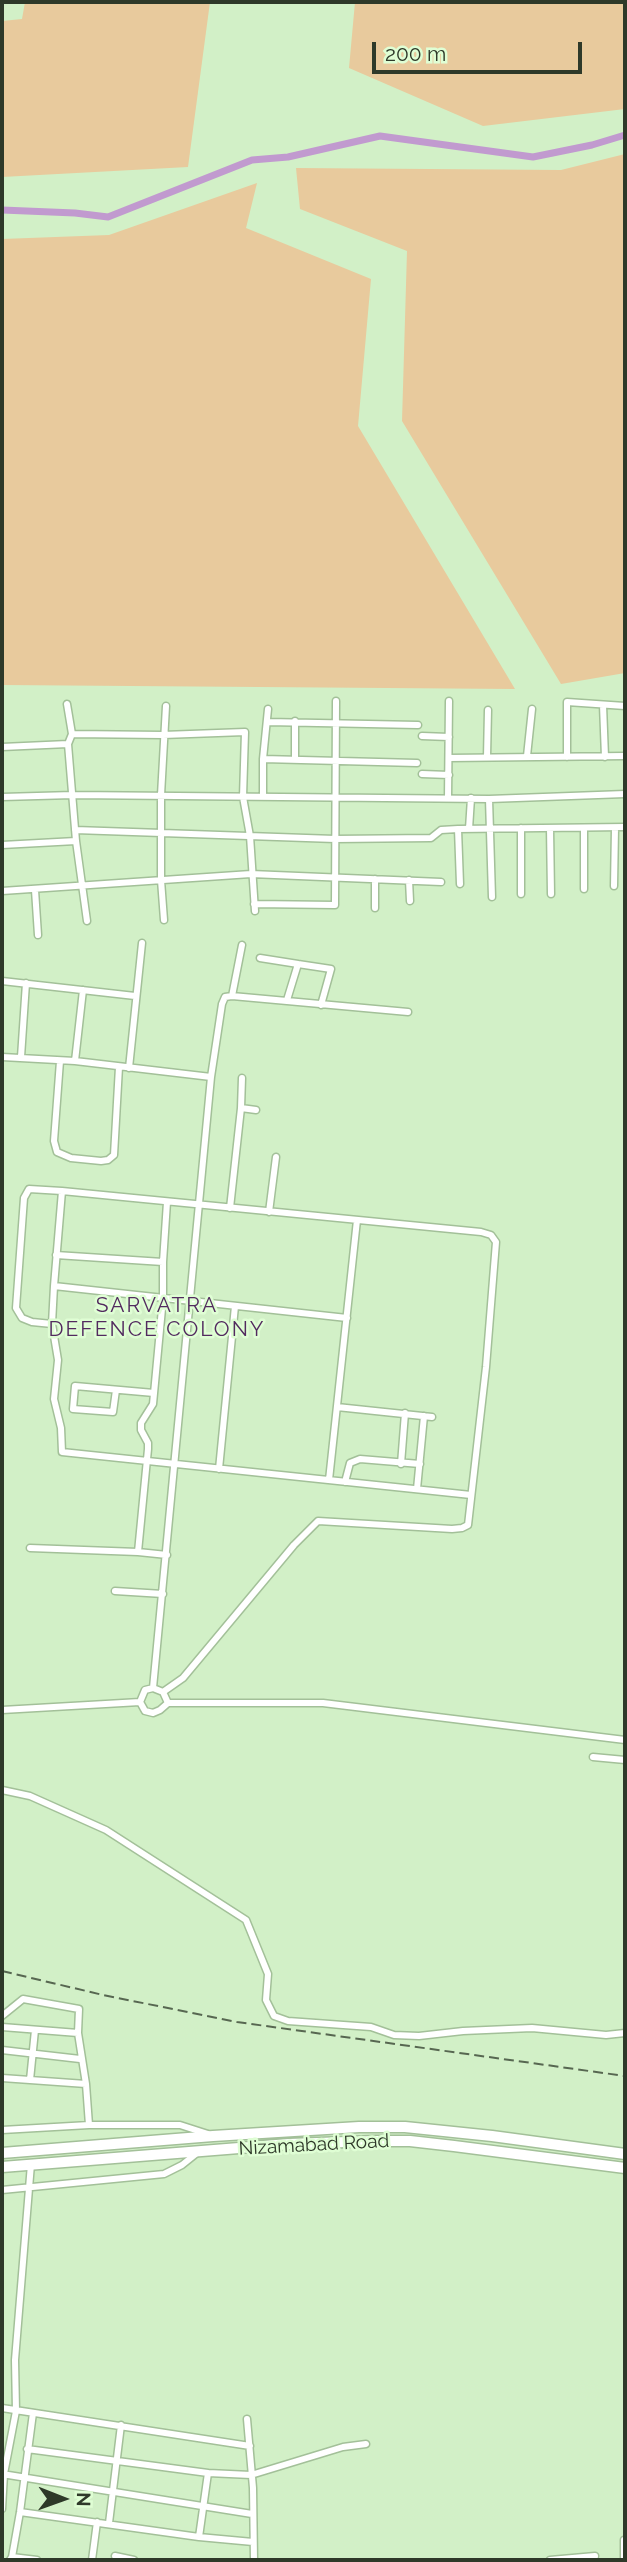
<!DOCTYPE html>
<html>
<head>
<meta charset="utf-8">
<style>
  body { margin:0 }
  #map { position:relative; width:627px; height:2562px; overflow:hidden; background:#d2f0c7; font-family:Raleway,sans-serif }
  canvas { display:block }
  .frame { position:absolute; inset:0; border:4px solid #2e3929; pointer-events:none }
  .north { position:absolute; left:28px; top:2464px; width:70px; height:70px; -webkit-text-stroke:5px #dffed4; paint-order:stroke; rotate:91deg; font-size:19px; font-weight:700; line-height:28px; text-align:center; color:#2e3929 }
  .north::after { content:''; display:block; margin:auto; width:24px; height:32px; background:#2e3929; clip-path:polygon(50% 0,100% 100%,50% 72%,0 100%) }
  .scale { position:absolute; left:372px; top:42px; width:210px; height:32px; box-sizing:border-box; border:4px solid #2e3929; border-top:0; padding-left:9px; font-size:21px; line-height:24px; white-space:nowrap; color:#2e3929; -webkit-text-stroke:5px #dffed4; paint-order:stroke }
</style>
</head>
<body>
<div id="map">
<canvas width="627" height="2562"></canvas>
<div class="frame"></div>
<div class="north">N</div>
<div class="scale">200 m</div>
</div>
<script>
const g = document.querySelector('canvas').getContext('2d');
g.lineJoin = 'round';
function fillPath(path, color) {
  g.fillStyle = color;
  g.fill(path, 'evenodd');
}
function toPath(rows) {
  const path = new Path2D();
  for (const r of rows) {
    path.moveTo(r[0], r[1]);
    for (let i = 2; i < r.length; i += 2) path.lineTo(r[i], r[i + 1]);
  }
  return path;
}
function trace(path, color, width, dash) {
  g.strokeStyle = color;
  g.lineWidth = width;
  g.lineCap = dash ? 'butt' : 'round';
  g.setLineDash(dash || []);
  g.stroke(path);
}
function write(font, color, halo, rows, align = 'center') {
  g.font = font + ' Raleway,sans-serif';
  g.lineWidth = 5;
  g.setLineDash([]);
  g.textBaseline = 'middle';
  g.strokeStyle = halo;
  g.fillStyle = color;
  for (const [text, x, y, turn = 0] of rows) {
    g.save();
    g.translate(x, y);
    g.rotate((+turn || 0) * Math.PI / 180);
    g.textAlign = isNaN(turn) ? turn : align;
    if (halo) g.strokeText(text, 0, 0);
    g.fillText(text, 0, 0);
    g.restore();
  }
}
const green = toPath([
  [25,2,210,2,188,167,2,177,2,21,22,19],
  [355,2,625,4,625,109,483,126,349,68],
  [625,154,625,673,561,684,402,421,407,251,300,209,296,168,561,170],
  [257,183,246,228,371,279,358,426,515,689,2,685,2,239,109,235]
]);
const canal = toPath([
  [2,210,75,213,108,217,252,160,288,157,380,136,533,157,592,145,625,135]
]);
const street = toPath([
  [67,704,72,734,68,744,76,841,87,921],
  [603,705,605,757],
  [295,721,295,760],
  [268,722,418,725],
  [72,734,163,735,245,732,243,797,250,836,255,911],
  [422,736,449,737],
  [2,747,68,744],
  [527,756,532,709],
  [487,757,488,710],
  [567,757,567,702,625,706],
  [449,758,625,756],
  [263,759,417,763],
  [422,774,449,775],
  [2,797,73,795,489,799,625,794],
  [263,797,263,759,268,709],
  [448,798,449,701],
  [489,799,492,897],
  [521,828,521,894],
  [550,828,551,894],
  [458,829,460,884],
  [469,829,471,798],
  [75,830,335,839,431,838,441,830,458,829,625,827],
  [2,845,76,841],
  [375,879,375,908],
  [409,880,410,901],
  [614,886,615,828],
  [584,889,584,828],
  [35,890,38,935],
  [2,891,251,874,441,882],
  [254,904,335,905,336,701],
  [164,920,161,880,161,795,166,706],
  [260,958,298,964],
  [2,981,135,996],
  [232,996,242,945],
  [287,1000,298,964,331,969,321,1005],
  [2,1057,75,1061,211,1077],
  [21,1057,26,983],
  [60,1061,54,1141,57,1152,71,1158,101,1161,108,1160,114,1155,119,1067],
  [75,1061,83,990],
  [129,1068,142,943],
  [241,1108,242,1078],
  [62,1191,54,1286,347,1318],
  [230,1208,241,1108,256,1110],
  [269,1212,276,1157],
  [56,1255,163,1262,163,1298,153,1404,141,1423,141,1430,148,1443,148,1449,138,1552],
  [163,1262,167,1202],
  [54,1286,52,1324,58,1360,54,1399,61,1428,62,1452,471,1495],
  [52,1324,32,1322,22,1318,16,1308,24,1198,29,1189,62,1191,481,1232,491,1235,496,1242,486,1367,468,1525,462,1528,452,1529,318,1521,294,1545,183,1678,163,1692],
  [116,1390,113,1412,73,1409,75,1386,154,1393],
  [337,1407,432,1417],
  [401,1464,405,1413],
  [219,1469,235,1306],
  [329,1480,357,1220],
  [345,1482,350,1463,360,1459,420,1464],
  [417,1489,424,1416],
  [30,1548,138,1552,167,1555],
  [115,1591,163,1594],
  [153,1688,211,1077,222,1004,225,997,232,996,408,1012],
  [153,1688,163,1692,168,1703,160,1710,153,1713,145,1711,140,1702,145,1690,153,1688],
  [168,1703,323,1703,625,1740],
  [2,1710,140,1702],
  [593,1757,625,1760],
  [2,1790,30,1796,106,1830,246,1920,268,1974,266,2000,274,2016,288,2021,371,2027,394,2035,419,2036,463,2031,532,2028,606,2035,625,2033],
  [2,2016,23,1999,79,2009,78,2033,86,2084,89,2125],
  [2,2027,78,2033],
  [2,2050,80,2059],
  [2,2078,86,2084],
  [30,2080,35,2030],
  [2,2130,89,2125,180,2125,208,2134],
  [2,2190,164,2174,182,2165,197,2153],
  [2,2408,250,2446],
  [247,2419,253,2488,254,2560],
  [27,2449,208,2473,251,2475,343,2447,366,2444],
  [2,2474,252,2514],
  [2,2509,4,2474,16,2411,15,2360,31,2164],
  [20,2512,199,2537,253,2542],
  [109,2523,121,2425],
  [199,2537,208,2473],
  [115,2556,134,2560],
  [12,2557,37,2560],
  [10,2560,12,2557,20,2512,33,2413],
  [92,2560,97,2522],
  [550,2560,595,2556],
  [624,2560,624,2540]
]);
const highway = toPath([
  [2,2153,213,2136,359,2127,405,2127,492,2136,625,2154],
  [2,2167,289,2144,376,2141,410,2141,454,2146,625,2168]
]);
const rail = toPath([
  [2,1971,103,1995,237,2022,625,2076]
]);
const streetNames = [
  ["Nizamabad Road",314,2145,-3]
];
const neighbourhoodNames = [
  ["SARVATRA",157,1306],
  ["DEFENCE COLONY",157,1330]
];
fillPath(green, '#e8ca9d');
trace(canal, '#c19acf', 7);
trace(street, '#a3c099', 9);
trace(highway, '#a3c099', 13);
trace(street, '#fff', 6);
trace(highway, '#fff', 10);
trace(rail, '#576751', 2, [10, 5]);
write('19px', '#2e3929', '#dffed4', streetNames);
g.letterSpacing = '2px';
write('21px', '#522a5f', '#dffed4', neighbourhoodNames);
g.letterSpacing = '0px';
</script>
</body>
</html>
